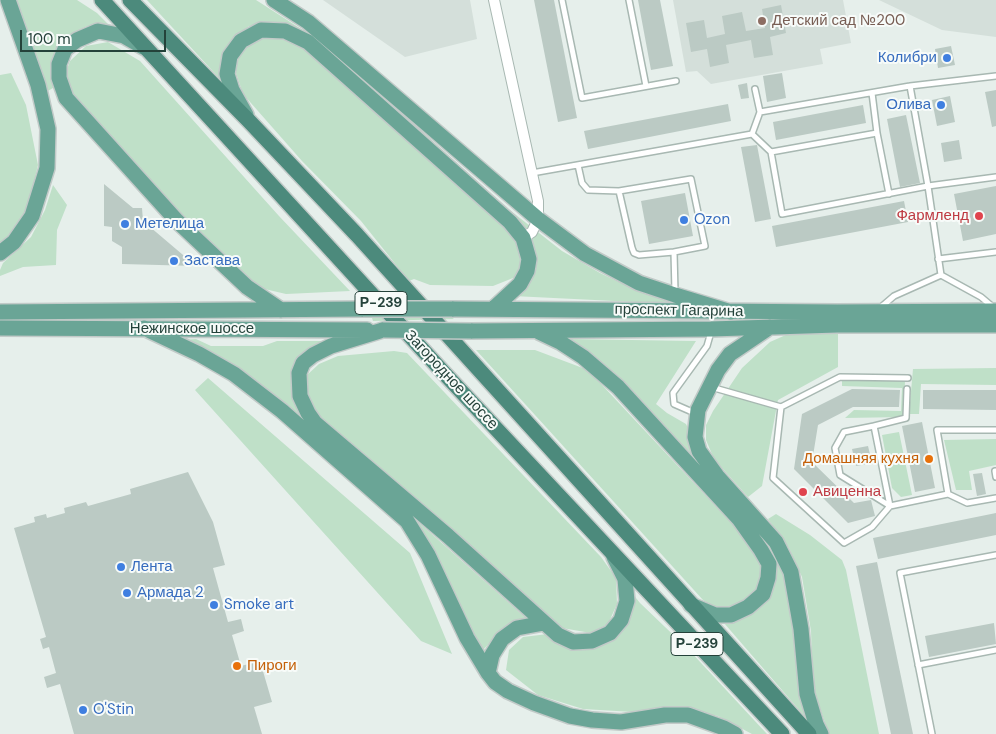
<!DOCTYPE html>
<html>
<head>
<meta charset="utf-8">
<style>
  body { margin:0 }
  #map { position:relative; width:996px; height:734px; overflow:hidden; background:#e6efeb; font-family:"DM Sans",sans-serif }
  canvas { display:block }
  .scale { position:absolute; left:20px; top:30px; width:146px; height:22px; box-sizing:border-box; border:2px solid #24423a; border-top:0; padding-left:6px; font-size:15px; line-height:18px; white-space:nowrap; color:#24423a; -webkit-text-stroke:4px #f7fbf9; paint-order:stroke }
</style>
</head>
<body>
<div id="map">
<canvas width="996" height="734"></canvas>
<div class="scale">100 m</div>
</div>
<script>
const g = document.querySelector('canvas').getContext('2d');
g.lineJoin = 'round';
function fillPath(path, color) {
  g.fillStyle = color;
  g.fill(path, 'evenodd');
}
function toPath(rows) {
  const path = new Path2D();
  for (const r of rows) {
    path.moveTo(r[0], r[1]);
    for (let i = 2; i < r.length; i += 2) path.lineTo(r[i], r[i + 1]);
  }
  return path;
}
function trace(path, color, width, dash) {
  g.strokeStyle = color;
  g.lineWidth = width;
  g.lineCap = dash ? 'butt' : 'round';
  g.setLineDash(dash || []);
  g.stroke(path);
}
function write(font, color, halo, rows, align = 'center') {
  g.font = font + ' "DM Sans",sans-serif';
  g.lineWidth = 4;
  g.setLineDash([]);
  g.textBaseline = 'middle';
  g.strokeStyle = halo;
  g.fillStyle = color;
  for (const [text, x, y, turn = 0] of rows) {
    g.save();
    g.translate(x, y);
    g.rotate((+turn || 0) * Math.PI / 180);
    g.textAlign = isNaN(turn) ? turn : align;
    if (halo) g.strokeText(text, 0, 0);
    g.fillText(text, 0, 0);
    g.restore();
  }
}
const built = toPath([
  [323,0,470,0,477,39,405,57],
  [673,0,843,0,851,43,820,49,823,64,711,84,697,71,686,72],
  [879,0,996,0,996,37,942,30]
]);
const green = toPath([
  [14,0,77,0,97,13,109,25,87,26,65,37,52,58,53,88,46,92],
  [147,0,256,0,323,43,507,208,562,251,600,273,640,292,676,304,513,296,530,243,309,38,281,23,249,26,233,39,221,57,221,80],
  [280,35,301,44,512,233,523,251,523,269,513,278,493,286,430,285,414,279,409,281,361,221,302,161,243,94,235,70,240,53,254,39],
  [108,42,140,61,279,216,350,291,286,294,256,287,214,251,69,94,65,75,70,61,86,46],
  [11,73,26,105,38,165,28,207,3,243,0,245,0,75],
  [53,185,67,205,57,230,56,265,23,267,0,276,0,270,3,263,31,237,45,210],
  [373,317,451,317,454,319,373,321,372,318],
  [788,334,838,334,838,367,778,400,762,486,748,497,714,459,706,440,706,425,713,411,742,368,770,342],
  [196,339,211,346,263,346,277,341,329,341,293,372,291,388,298,411,314,429,527,619,508,624,482,651,460,607,418,528,181,340],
  [568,339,696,341,656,404,667,413,686,424,689,430,689,448,700,466,778,555,789,582,807,719,724,623,740,620,767,598,774,563],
  [476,350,535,350,588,370,751,544,763,569,758,588,745,600,728,607,714,607,703,600],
  [394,351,407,353,601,557,616,578,617,604,608,624,591,633,562,628,316,414,306,394,307,375,319,364,338,356],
  [996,368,996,385,921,384,919,414,909,414,913,369],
  [208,378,410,553,452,654,421,641,195,390],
  [842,380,905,380,904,417,845,418,854,410,901,411,902,388,842,386],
  [899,432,912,495,901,497,892,488,882,435],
  [996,439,996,465,969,471,972,490,956,490,944,440],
  [776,514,810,535,842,560,846,570,879,734,829,734,813,688,811,631,802,577,789,548,768,519],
  [632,593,640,603,689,650,767,734,752,734,718,716,669,707,633,712,583,709,538,695,506,670,509,650,523,637,548,634,570,648,585,650,607,642,621,632,631,615]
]);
const building = toPath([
  [534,0,554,0,577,118,558,122],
  [638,0,660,0,673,66,651,70],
  [781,5,786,33,770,37,773,55,754,58,751,40,726,45,729,63,710,67,707,49,691,52,686,23,704,20,707,38,725,34,722,16,742,12,746,31,765,28,762,9],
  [951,46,955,65,938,68,935,49],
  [782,73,786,98,767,102,763,76],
  [747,83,749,98,741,99,738,85],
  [996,90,996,126,992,127,985,92],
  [950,96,955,122,937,126,932,100],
  [728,104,731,121,588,149,584,131],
  [863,105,866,123,776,140,773,122],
  [906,115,920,183,900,187,887,119],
  [959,140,962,159,944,162,941,143],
  [757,145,771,219,755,222,741,147],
  [104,184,133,208,142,208,143,221,196,266,122,264,122,247,112,241,112,227,104,226],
  [996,186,996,234,963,241,954,194],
  [685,193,693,236,649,244,641,201],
  [904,201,908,222,776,247,772,226],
  [852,389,900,390,899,407,853,407,818,425,812,462,854,503,871,500,875,516,848,523,794,469,802,414],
  [923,390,996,390,996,410,923,409],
  [922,422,935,488,915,492,902,426],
  [868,446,872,463,856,466,852,449],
  [188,472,213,522,225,565,213,568,228,622,241,619,244,631,232,635,241,666,260,661,272,702,254,707,262,734,74,734,60,684,47,688,44,677,56,673,49,647,43,649,40,639,46,637,14,528,35,522,34,517,46,514,47,518,65,513,64,508,86,502,88,506,131,494,130,489],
  [982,473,986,494,977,496,973,474],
  [996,513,996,535,878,559,873,538],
  [877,562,913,734,891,734,856,566],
  [994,623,996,644,929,657,925,636]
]);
const service = toPath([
  [562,0,582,98,676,81],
  [629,0,646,86],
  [910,86,928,186,941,275],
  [755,89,760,112],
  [872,93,877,133,889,194],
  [752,134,760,112,910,86,996,76],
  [771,152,782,214,928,186,996,177],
  [578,165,582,183,588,190,619,191,632,248,634,253,639,255,674,252,675,292],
  [532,173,752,134,771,152,877,133],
  [619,191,691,179,705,246,674,252],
  [938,259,996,252],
  [941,275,981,297,994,308],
  [880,308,894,296,941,275],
  [711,387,781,407,773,478,844,543,872,527,890,506,948,494,937,430,996,430],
  [781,407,840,377,908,378],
  [695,411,690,411,674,404,673,393,707,346,711,332],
  [874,426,844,432,835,448,840,475,890,506],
  [995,471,996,477],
  [948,494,967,503,996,498],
  [890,506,874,426,906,418,907,389],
  [918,665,996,650],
  [932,734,900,573,996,555]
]);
const minor = toPath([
  [494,0,538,201,538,219,532,232,523,238]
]);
const primary = toPath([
  [274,0,308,22,538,219,585,254,639,283,675,295,731,312],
  [143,47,124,36,98,31,77,40,65,49,59,64,59,78,66,98,177,221,247,287,281,310],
  [246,115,232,90,227,74,230,56,241,41,261,30,285,31,308,42,510,222,523,238,529,259,527,271,520,284,493,309],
  [0,253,14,242,32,216,47,168,48,129,38,85,8,0],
  [452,309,837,312,996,311],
  [0,312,363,309],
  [770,327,730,354,718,370,698,410,695,437,699,451,717,476,776,542,791,572,801,629,807,694,816,724,821,734],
  [0,328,367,330],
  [144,328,199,354,234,374,282,411,407,521,428,555,467,638,488,673,495,682,508,691,534,703,570,716,592,720,621,722,665,715,688,715,724,728,735,734],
  [383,330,331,346,313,355,303,363,299,373,300,396,308,413,315,423,448,536,558,635,573,642,592,641,610,633,621,620,627,601,625,579,614,557],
  [471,331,711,329,837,325,996,325],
  [539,332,560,342,583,357,618,387,739,519,761,550,769,564,768,578,763,594,748,607,731,615,715,615,691,605],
  [488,673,492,655,502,639,517,628,544,623]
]);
const trunk = toPath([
  [102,0,443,372,782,734],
  [130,0,249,121,357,235,809,734]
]);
const primaryBridge = toPath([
  [363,309,452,309],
  [383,330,471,331]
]);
const markers = [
  [762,21,5,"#8d6e63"],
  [947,58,5,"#3f7fe0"],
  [941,105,5,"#3f7fe0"],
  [979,216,5,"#e0444e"],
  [684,220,5,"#3f7fe0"],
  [125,224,5,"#3f7fe0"],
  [174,261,5,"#3f7fe0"],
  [929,459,5,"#e8710a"],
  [803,492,5,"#e0444e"],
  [121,567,5,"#3f7fe0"],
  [127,593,5,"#3f7fe0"],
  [214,605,5,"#3f7fe0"],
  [237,666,5,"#e8710a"],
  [83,710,5,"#3f7fe0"]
];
const shields = [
  [381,303,52],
  [697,644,52]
];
const shieldNames = [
  ["Р-239",381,303],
  ["Р-239",697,644]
];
const educationNames = [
  ["Детский сад №200",772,21]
];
const shopNames = [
  ["Колибри",937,58,"right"],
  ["Олива",931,105,"right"],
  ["Ozon",694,220],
  ["Метелица",135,224],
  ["Застава",184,261],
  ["Лента",131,567],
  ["Армада 2",137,593],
  ["Smoke art",224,605],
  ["O'Stin",93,710]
];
const healthNames = [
  ["Фармленд",969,216],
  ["Авиценна",813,492,"left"]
];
const streetNames = [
  ["проспект Гагарина",679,311,1],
  ["Нежинское шоссе",192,329],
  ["Загородное шоссе",451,380,47]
];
const foodNames = [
  ["Домашняя кухня",919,459],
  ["Пироги",247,666,"left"]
];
fillPath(built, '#d4dfda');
fillPath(green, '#bfe0c8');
fillPath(building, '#bbcac4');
trace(service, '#a8b8b2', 8);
trace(minor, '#a8b8b2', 12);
trace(primary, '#c2cac8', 18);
trace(trunk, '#c2cac8', 18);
trace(service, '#fff', 5);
trace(minor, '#fff', 10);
trace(primary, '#6aa596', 15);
trace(trunk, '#4c8a7c', 15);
trace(primaryBridge, '#c2cac8', 18, []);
trace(primaryBridge, '#6aa596', 15);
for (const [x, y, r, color] of markers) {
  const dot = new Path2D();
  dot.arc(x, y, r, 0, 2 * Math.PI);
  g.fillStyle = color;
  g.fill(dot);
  trace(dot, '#f7fbf9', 2);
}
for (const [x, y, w] of shields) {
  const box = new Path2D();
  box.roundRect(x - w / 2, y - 11.5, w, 23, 4);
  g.fillStyle = '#f7fbf9';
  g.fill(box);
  trace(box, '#24423a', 1);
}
write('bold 14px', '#24423a', null, shieldNames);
write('15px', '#785e54', '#f7fbf9', educationNames, 'left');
write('15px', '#366cbe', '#f7fbf9', shopNames, 'left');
write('15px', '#be3a42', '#f7fbf9', healthNames, 'right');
write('15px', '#24423a', '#f7fbf9', streetNames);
write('15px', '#c56008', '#f7fbf9', foodNames, 'right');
</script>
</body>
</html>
